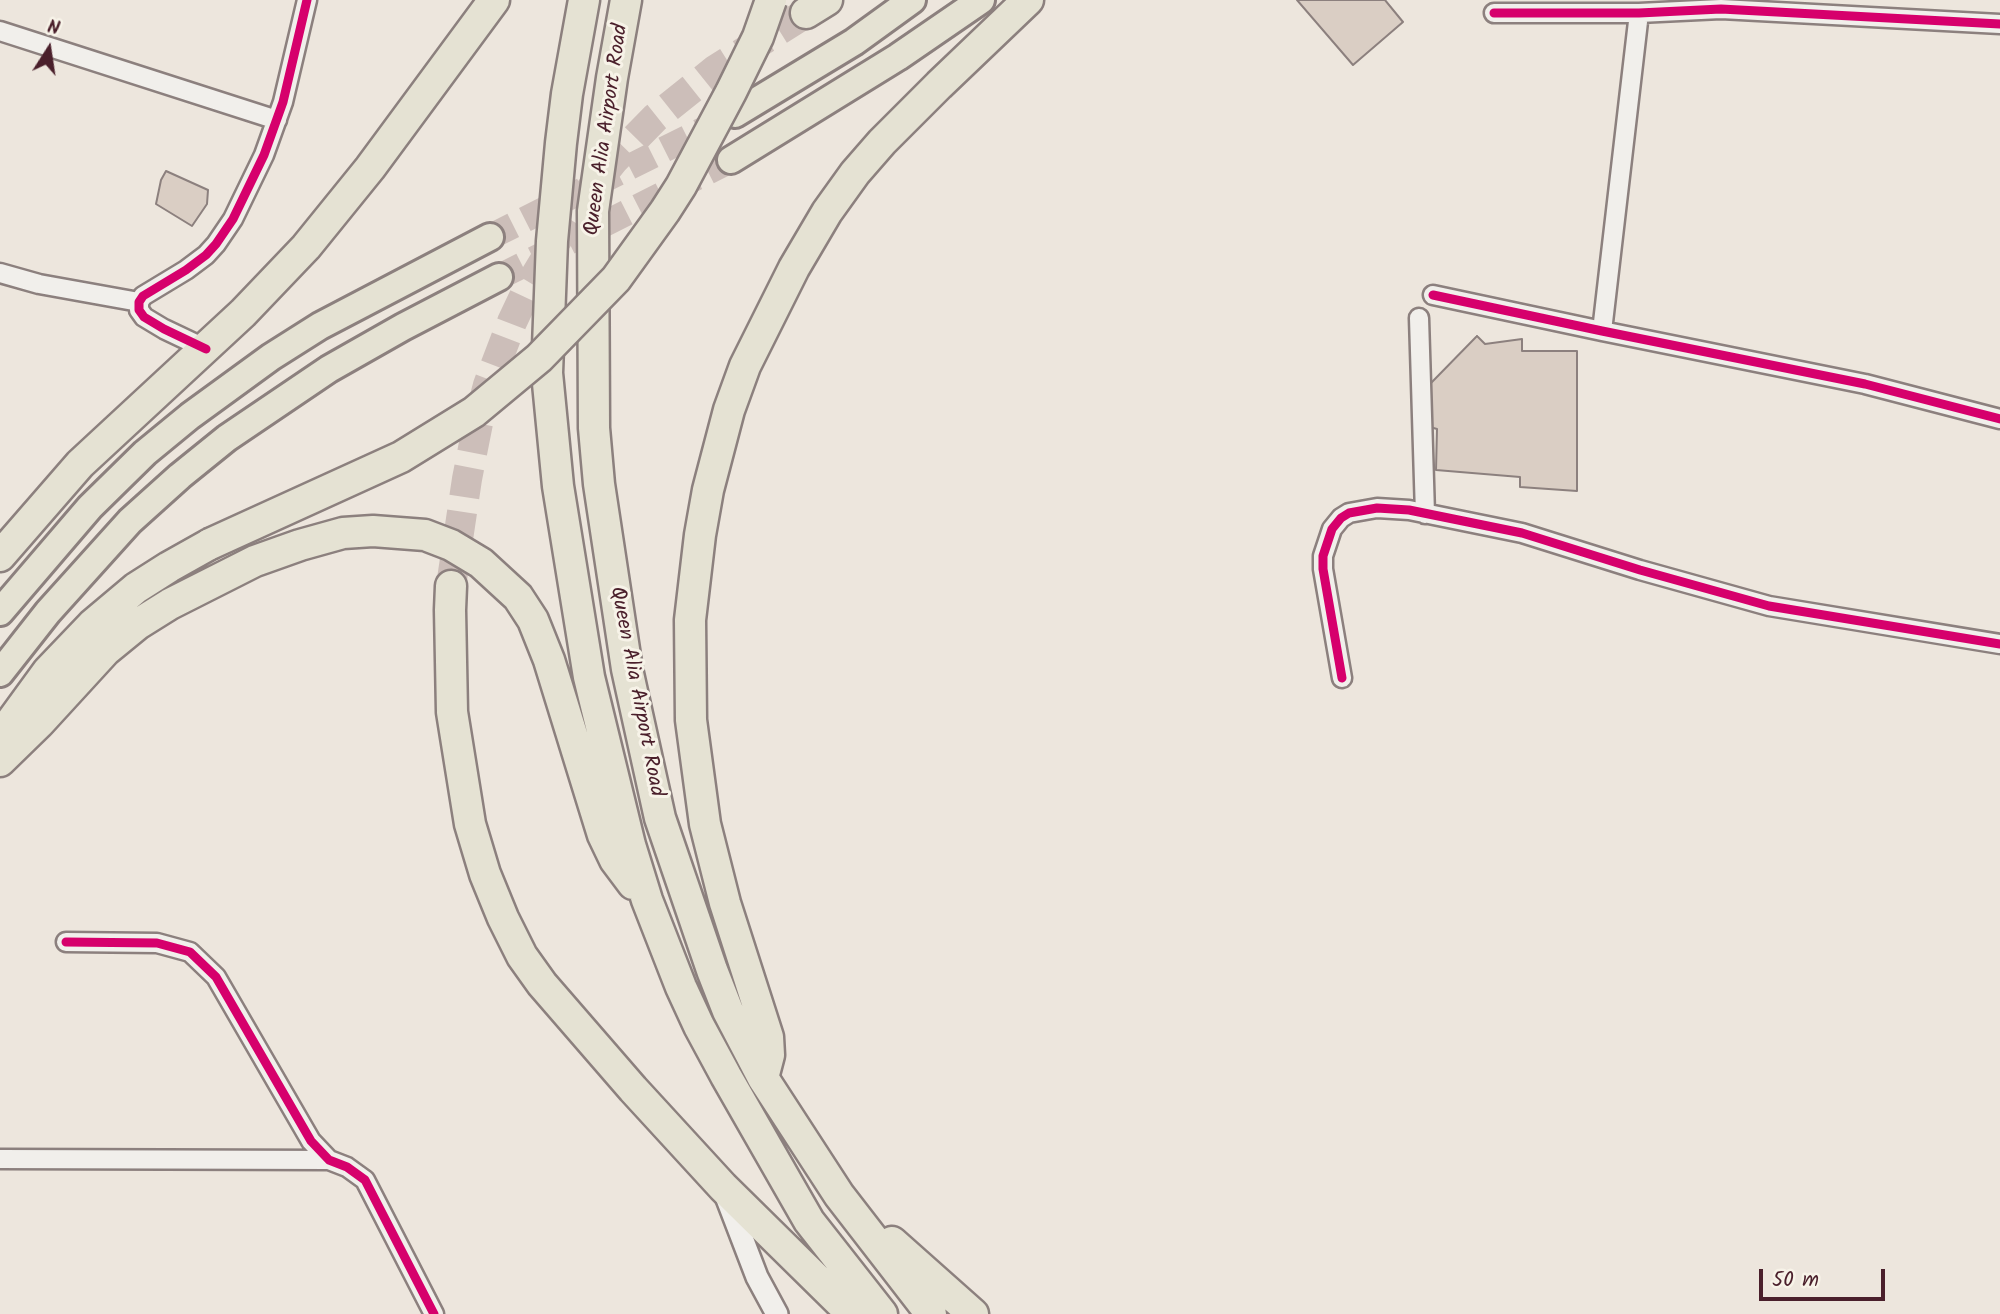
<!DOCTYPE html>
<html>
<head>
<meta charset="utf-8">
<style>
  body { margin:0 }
  #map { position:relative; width:2000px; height:1314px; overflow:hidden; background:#ede6dd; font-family:Kalam,sans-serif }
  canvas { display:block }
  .north { position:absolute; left:14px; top:14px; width:70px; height:70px; -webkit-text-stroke:5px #f7f3e8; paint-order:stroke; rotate:12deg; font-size:19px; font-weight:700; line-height:28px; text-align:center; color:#4a1f2b }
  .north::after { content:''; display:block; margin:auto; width:24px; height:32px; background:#4a1f2b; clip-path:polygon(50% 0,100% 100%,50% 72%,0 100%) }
  .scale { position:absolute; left:1759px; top:1269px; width:126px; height:32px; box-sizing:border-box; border:4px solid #4a1f2b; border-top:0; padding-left:9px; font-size:21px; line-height:24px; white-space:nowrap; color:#4a1f2b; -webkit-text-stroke:5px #f7f3e8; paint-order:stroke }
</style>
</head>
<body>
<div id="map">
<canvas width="2000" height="1314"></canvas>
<div class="north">N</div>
<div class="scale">50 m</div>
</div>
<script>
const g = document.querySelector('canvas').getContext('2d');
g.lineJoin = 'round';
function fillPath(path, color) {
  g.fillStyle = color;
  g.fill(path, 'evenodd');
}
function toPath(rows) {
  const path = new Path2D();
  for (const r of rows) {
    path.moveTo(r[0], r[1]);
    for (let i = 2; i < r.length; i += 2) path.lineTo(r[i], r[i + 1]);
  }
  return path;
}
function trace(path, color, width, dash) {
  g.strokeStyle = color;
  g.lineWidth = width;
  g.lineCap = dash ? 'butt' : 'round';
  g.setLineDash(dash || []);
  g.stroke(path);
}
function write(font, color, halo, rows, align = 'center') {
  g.font = font + ' Kalam,sans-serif';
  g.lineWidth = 6;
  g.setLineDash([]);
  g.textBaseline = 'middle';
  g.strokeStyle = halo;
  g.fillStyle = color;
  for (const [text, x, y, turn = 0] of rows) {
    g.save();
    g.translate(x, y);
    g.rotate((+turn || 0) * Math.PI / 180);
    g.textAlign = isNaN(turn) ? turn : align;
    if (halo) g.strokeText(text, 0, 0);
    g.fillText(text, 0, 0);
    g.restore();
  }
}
const building = toPath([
  [1297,0,1385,0,1403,22,1353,65,1297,0],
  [166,171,208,190,207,204,192,226,156,204,161,180,166,171],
  [1477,336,1485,344,1522,339,1522,351,1577,351,1577,491,1520,487,1520,477,1436,470,1437,429,1430,427,1431,383,1477,336]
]);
const primaryTunnel = toPath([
  [490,237,721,121],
  [499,277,731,160]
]);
const motorwayTunnel = toPath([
  [451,586,467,479,478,423,488,385,512,322,528,288,561,233,579,204,614,160,655,118,715,70,806,13]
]);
const minor = toPath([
  [1494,13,1639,13,1721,9,2000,24],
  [0,31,277,120],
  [0,273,39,284,139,302],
  [1433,295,1602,331,1865,384,2000,419],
  [1419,318,1425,514],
  [1602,331,1639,13],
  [206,349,164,329,144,317,139,310,139,302,143,296,186,270,206,255,216,244,233,219,264,155,283,102,307,0],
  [1342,678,1323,569,1323,556,1332,529,1341,518,1349,513,1377,508,1409,510,1522,533,1640,570,1769,606,2000,644],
  [66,942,157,943,190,952,216,977,311,1141,329,1160,347,1167,365,1180,434,1314],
  [0,1159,329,1160]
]);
const tertiary = toPath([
  [724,1191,757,1277,777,1314]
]);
const primary = toPath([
  [735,114,854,42,912,0],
  [731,160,898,57,981,0],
  [0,612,90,507,145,453,190,416,271,357,320,326,490,237],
  [0,673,48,612,130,521,180,476,227,438,329,369,403,327,499,277]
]);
const motorway = toPath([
  [584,0,567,94,561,143,552,241,547,373,558,486,589,677,630,845,647,900,681,987,699,1026,726,1076,809,1221,882,1314],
  [626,0,612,78,593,211,594,428,599,484,627,669,660,818,712,970,728,1011,763,1078,839,1195,931,1314],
  [806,13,827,0],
  [0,556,80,464,243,313,306,247,370,168,494,0],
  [451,586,450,610,452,712,470,824,485,874,503,918,522,956,542,984,633,1089,723,1187,852,1314],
  [0,737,48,671,92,625,136,588,169,567,210,544],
  [0,761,39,723,105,651,138,624,170,604,255,561,300,545,343,533,373,531,425,535,451,545,481,563,518,597,533,620,549,660,603,835,615,860,633,884],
  [763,1078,769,1055,768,1037,725,903,705,824,691,720,690,620,700,535,708,490,729,410,745,366,794,268,827,212,855,173,882,142,939,85,1028,0],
  [892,1242,973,1314]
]);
const motorwayBridge = toPath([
  [210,544,401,457,474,412,539,358,616,279,665,211,681,186,731,92,758,37,771,0]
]);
const cycleway = toPath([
  [1494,13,1639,13,1721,9,2000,24],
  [1433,295,1602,331,1865,384,2000,419],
  [206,349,164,329,144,317,139,310,139,302,143,296,186,270,206,255,216,244,233,219,264,155,283,102,307,0],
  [1342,678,1323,569,1323,556,1332,529,1341,518,1349,513,1377,508,1409,510,1522,533,1640,570,1769,606,2000,644],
  [66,942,157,943,190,952,216,977,311,1141,329,1160,347,1167,365,1180,434,1314]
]);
const streetNames = [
  ["Queen Alia Airport Road",608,130,-82],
  ["Queen Alia Airport Road",635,692,79]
];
fillPath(building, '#dacec4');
trace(building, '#8c807e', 2);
trace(primaryTunnel, '#ccbeb9', 26, [26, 13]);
trace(motorwayTunnel, '#ccbeb9', 30, [30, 15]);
trace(minor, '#8c807e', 23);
trace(tertiary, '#8c807e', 26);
trace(primary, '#8c807e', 32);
trace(motorway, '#8c807e', 35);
trace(minor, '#f1efeb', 18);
trace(tertiary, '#f1efeb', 21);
trace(primary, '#e5e2d3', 26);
trace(motorway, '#e5e2d3', 30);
trace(motorwayBridge, '#8c807e', 35, []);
trace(motorwayBridge, '#e5e2d3', 30);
trace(cycleway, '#d6006c', 9);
write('21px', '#4a1f2b', '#f7f3e8', streetNames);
</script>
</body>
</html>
